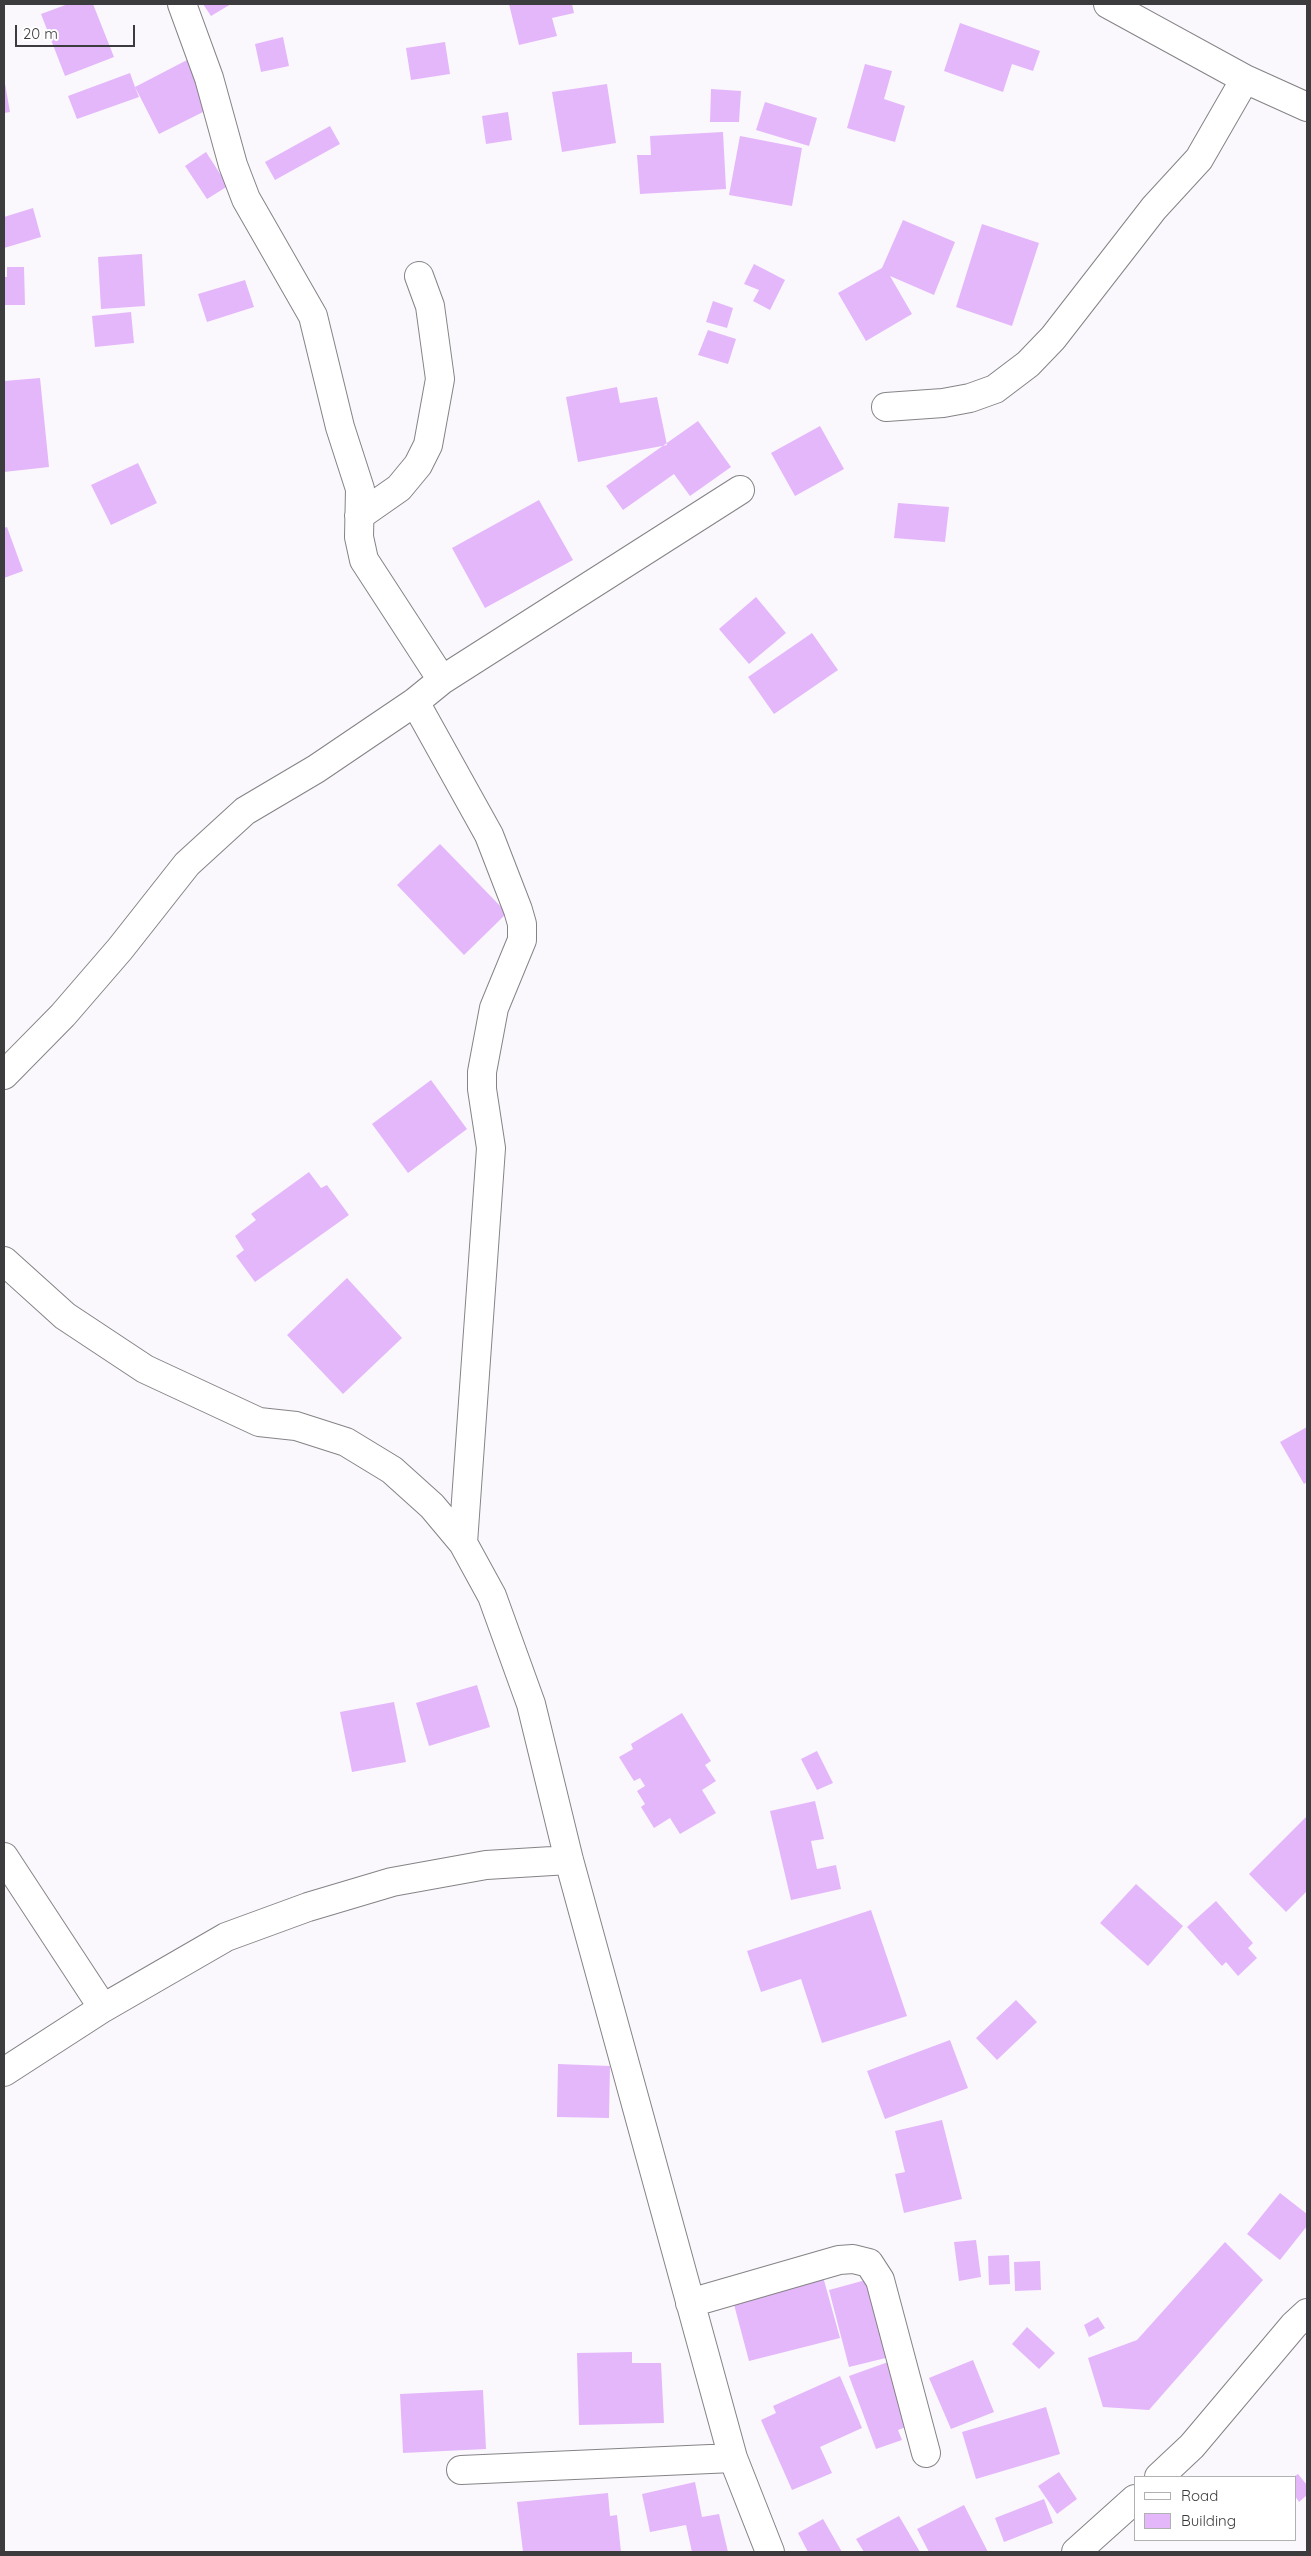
<!DOCTYPE html>
<html>
<head>
<meta charset="utf-8">
<style>
  body { margin:0 }
  #map { position:relative; width:1311px; height:2556px; overflow:hidden; background:#faf8fc; font-family:Quicksand,sans-serif }
  canvas { display:block }
  .frame { position:absolute; inset:0; border:5px solid #3c3b3d; pointer-events:none }
  .legend { position:absolute; left:1134px; top:2476px; width:162px; height:65px; box-sizing:border-box; background:#fff; border:1px solid #b1b1b1; margin:0; padding:6px 9px; list-style:none; font-size:15px; color:#3c3b3d }
  .legend li { display:flex; align-items:center; gap:10px; height:25px }
  .legend b { width:25px; border:1px solid #b1b1b1 }
  .scale { position:absolute; left:15px; top:25px; width:120px; height:22px; box-sizing:border-box; border:2px solid #3c3b3d; border-top:0; padding-left:6px; font-size:15px; line-height:18px; white-space:nowrap; color:#3c3b3d; -webkit-text-stroke:4px #fff; paint-order:stroke }
</style>
</head>
<body>
<div id="map">
<canvas width="1311" height="2556"></canvas>
<div class="frame"></div>
<ul class="legend">
<li><b style="height:6px;background:#fff"></b>Road</li>
<li><b style="height:14px;background:#e4b7fb"></b>Building</li>
</ul>
<div class="scale">20 m</div>
</div>
<script>
const g = document.querySelector('canvas').getContext('2d');
g.lineJoin = 'round';
function fillPath(path, color) {
  g.fillStyle = color;
  g.fill(path, 'evenodd');
}
function toPath(rows) {
  const path = new Path2D();
  for (const r of rows) {
    path.moveTo(r[0], r[1]);
    for (let i = 2; i < r.length; i += 2) path.lineTo(r[i], r[i + 1]);
  }
  return path;
}
function trace(path, color, width, dash) {
  g.strokeStyle = color;
  g.lineWidth = width;
  g.lineCap = dash ? 'butt' : 'round';
  g.setLineDash(dash || []);
  g.stroke(path);
}
const building = toPath([
  [68,4,93,4,114,57,65,76,41,14],
  [203,4,231,4,211,16],
  [509,4,572,4,574,13,552,18,557,36,519,45],
  [960,23,1040,51,1033,71,1012,64,1003,92,944,71],
  [283,37,289,66,261,72,255,44],
  [445,42,450,74,411,80,406,48],
  [187,60,211,108,159,134,135,87,139,97,77,119,68,96,130,73,135,87],
  [865,64,892,71,884,99,905,106,895,142,847,128],
  [4,78,10,112,4,113],
  [607,84,616,143,562,152,552,92],
  [711,89,741,91,739,122,710,122],
  [765,102,817,118,809,146,756,130],
  [508,112,512,140,486,144,482,116],
  [330,126,340,144,275,180,265,162],
  [723,132,726,189,640,194,637,155,651,155,650,136],
  [740,136,802,148,792,206,729,195],
  [206,152,228,186,207,199,185,166],
  [33,208,41,237,4,248,4,217],
  [903,220,955,242,934,295,890,276,912,314,866,341,838,293,882,268],
  [982,224,1039,243,1012,326,956,307],
  [142,254,145,306,101,309,98,257],
  [754,264,785,280,770,310,753,301,759,290,744,284],
  [7,267,24,267,25,305,4,305,4,277,7,277],
  [245,280,254,307,207,322,198,294],
  [713,301,733,308,727,328,706,322],
  [131,312,134,343,95,347,92,316],
  [708,330,736,339,728,364,698,355],
  [40,378,49,467,4,472,4,381],
  [617,387,620,403,657,397,667,445,578,462,566,397],
  [698,421,731,467,690,496,674,474,623,510,606,486],
  [820,426,844,469,795,496,771,453],
  [138,463,157,503,111,525,91,485],
  [539,500,573,560,485,608,452,548],
  [898,503,949,507,945,542,894,538],
  [7,527,23,571,4,578,4,528],
  [756,597,786,633,749,664,719,629],
  [812,633,838,670,774,714,748,677],
  [440,844,507,913,464,955,397,885],
  [431,1080,467,1129,408,1173,372,1124],
  [309,1172,321,1188,327,1185,349,1215,255,1282,236,1256,244,1250,235,1236,256,1220,251,1214],
  [347,1278,402,1338,343,1394,287,1335],
  [1307,1427,1307,1482,1304,1484,1280,1442],
  [477,1685,490,1727,429,1746,416,1703],
  [394,1702,406,1762,352,1772,340,1712],
  [682,1713,711,1761,705,1765,716,1781,702,1790,716,1813,680,1834,670,1818,654,1828,641,1807,645,1804,637,1791,645,1786,640,1778,634,1781,619,1757,633,1749,631,1744],
  [817,1751,833,1783,817,1790,801,1759],
  [815,1801,824,1839,811,1841,817,1869,836,1865,841,1889,791,1900,770,1811],
  [1307,1816,1307,1891,1286,1912,1249,1874],
  [1136,1884,1183,1926,1148,1966,1100,1923],
  [1216,1901,1253,1943,1248,1948,1257,1958,1238,1976,1226,1962,1222,1966,1187,1927],
  [871,1910,907,2016,822,2043,801,1979,761,1992,747,1951],
  [1016,2000,1037,2022,997,2060,976,2038],
  [950,2040,968,2088,885,2119,867,2071],
  [558,2064,610,2066,609,2118,557,2117],
  [942,2120,962,2199,904,2213,895,2174,905,2172,895,2131],
  [1280,2193,1307,2214,1307,2226,1280,2260,1247,2234],
  [976,2240,981,2277,959,2281,954,2242],
  [1225,2242,1263,2280,1149,2410,1103,2407,1088,2358,1137,2340],
  [1009,2255,1010,2284,989,2285,988,2256],
  [1040,2261,1041,2290,1015,2291,1014,2262],
  [822,2273,840,2338,749,2361,732,2297],
  [873,2278,894,2356,849,2367,829,2290],
  [1098,2317,1105,2328,1089,2337,1084,2325],
  [1027,2327,1055,2353,1039,2369,1012,2344],
  [632,2352,632,2363,661,2363,664,2423,579,2425,577,2353],
  [973,2360,994,2412,951,2429,929,2378],
  [891,2361,914,2424,898,2430,902,2440,876,2449,849,2376],
  [840,2376,862,2428,820,2447,832,2473,792,2490,761,2420,776,2413,773,2406],
  [483,2390,486,2449,403,2453,400,2394],
  [1046,2407,1060,2454,976,2479,962,2432],
  [1059,2472,1077,2499,1057,2514,1038,2486],
  [1298,2474,1307,2485,1307,2495,1299,2502,1295,2496,1295,2476],
  [695,2482,702,2517,719,2514,728,2552,692,2552,686,2525,650,2532,642,2494],
  [608,2493,610,2516,617,2515,621,2552,523,2552,517,2502],
  [1044,2499,1053,2523,1004,2542,995,2518],
  [964,2505,988,2552,929,2552,917,2529],
  [899,2516,920,2552,864,2552,856,2539],
  [823,2519,842,2552,808,2552,798,2533]
]);
const street = toPath([
  [182,4,209,78,233,165,246,199,313,316,340,427,360,489,359,537,364,560,442,680],
  [1108,4,1245,79,1307,107],
  [886,407,943,403,970,398,995,389,1028,364,1053,338,1154,208,1199,159,1245,79],
  [359,516,399,488,418,465,428,445,440,379,430,306,419,276],
  [415,702,489,835,518,910,522,924,522,940,494,1008,482,1072,482,1089,491,1148,463,1543],
  [4,1075,63,1015,120,949,187,864,245,811,316,769,415,702,442,680,740,490],
  [4,1261,65,1316,145,1369,259,1422,296,1426,346,1442,392,1470,432,1506,463,1543,492,1596,531,1704,569,1860,733,2458,770,2552],
  [4,1857,103,2008],
  [4,2072,103,2008,226,1937,308,1907,392,1882,486,1865,569,1860],
  [690,2303,839,2260,853,2259,869,2263,880,2280,926,2453],
  [461,2470,733,2458],
  [1159,2477,1192,2446,1294,2325,1307,2313],
  [1076,2552,1135,2499]
]);
fillPath(building, '#e4b7fb');
trace(street, '#858386', 30);
trace(street, '#fff', 28);
</script>
</body>
</html>
